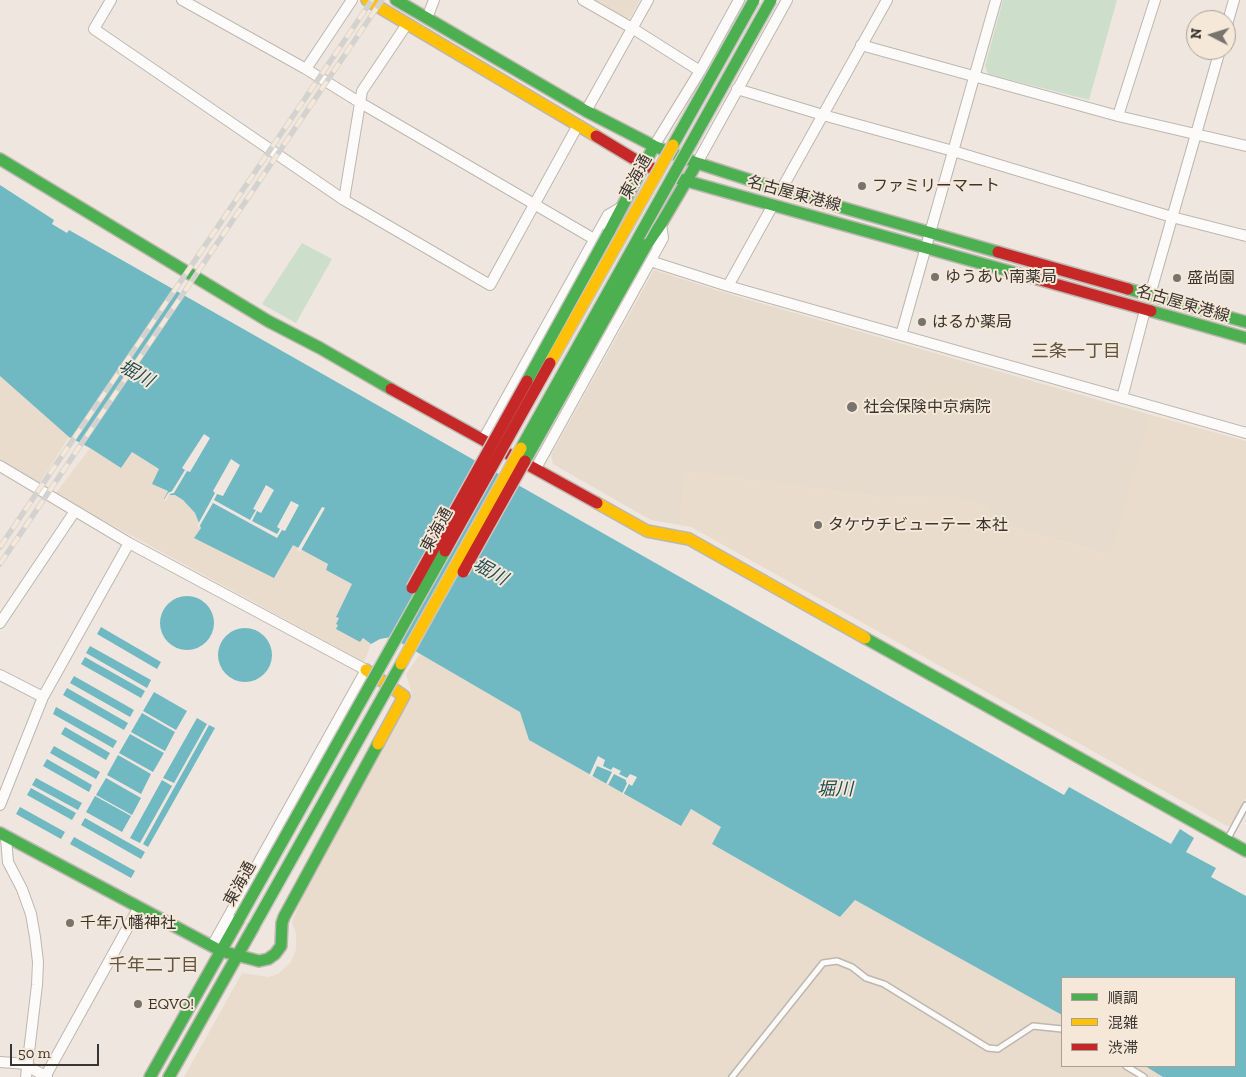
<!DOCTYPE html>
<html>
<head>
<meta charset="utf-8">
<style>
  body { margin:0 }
  #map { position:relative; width:1246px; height:1077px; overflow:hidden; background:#efe7df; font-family:"Zilla Slab","Noto Sans JP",serif }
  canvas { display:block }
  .legend { position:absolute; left:1061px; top:977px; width:175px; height:90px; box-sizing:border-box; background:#f5e8d9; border:1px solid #aaa095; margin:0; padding:6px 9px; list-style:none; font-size:15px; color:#3a3530 }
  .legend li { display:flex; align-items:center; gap:10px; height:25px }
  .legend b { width:25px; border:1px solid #aaa095 }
  .north { position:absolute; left:1186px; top:10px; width:50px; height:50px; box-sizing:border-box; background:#f5e8d9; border:1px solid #aaa095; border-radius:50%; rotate:275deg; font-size:14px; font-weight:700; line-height:20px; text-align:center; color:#3a3530 }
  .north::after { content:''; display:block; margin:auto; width:18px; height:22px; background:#79736d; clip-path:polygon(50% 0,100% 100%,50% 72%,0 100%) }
  .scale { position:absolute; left:10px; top:1044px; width:89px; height:22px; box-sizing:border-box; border:2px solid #3a3530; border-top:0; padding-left:6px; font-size:15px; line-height:18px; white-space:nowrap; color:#3a3530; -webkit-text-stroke:4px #f5e8d9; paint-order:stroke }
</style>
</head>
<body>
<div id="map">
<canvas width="1246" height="1077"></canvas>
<ul class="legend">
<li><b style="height:6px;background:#4caf50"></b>順調</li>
<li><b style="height:6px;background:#ffc107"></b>混雑</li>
<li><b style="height:6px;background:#c62828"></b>渋滞</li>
</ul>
<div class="north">N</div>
<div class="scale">50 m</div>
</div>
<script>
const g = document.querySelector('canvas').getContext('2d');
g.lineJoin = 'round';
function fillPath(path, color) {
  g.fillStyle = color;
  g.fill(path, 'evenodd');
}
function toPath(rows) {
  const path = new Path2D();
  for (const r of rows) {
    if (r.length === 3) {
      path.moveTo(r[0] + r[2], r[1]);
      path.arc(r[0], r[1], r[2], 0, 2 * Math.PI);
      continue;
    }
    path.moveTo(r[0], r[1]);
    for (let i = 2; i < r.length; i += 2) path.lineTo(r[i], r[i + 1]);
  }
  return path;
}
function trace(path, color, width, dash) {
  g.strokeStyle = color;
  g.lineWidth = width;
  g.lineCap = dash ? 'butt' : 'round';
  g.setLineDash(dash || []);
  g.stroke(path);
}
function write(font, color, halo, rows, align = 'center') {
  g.font = font + ' "Zilla Slab","Noto Sans JP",serif';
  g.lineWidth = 4;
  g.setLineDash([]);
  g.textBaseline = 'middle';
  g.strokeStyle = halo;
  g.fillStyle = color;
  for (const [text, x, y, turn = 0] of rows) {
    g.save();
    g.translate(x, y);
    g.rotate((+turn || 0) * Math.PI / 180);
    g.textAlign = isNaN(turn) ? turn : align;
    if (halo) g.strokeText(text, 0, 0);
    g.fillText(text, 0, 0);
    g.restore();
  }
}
const built = toPath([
  [594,0,640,0,630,18,626,18],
  [0,376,69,437,39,484,0,461],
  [1151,415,1246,441,1246,798,1231,825,1227,826,691,527,680,525,686,472,882,497,951,498,985,505,1004,525,1110,555],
  [90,448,121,468,132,452,159,469,163,488,168,491,169,495,175,495,183,500,195,513,201,528,195,538,293,545,329,564,326,570,353,584,336,616,339,618,338,625,360,642,362,638,371,644,364,662,55,494],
  [420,654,521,712,529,740,680,826,690,809,721,827,712,844,840,917,855,900,1062,1015,1062,1066,1145,1066,1163,1077,184,1077,242,973,268,977,278,974,291,962,296,949,296,934,292,922,314,869,412,695,406,674]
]);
const medical = toPath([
  [654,270,732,295,1151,415,1111,555,1004,525,985,505,951,498,882,497,686,472,680,525,651,520,553,464,551,455]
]);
const green = toPath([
  [1003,0,1117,0,1089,100,988,74,985,66],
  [302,243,332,259,296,323,262,304]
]);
const water = toPath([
  [0,185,54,220,52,224,67,233,69,230,1064,795,1069,787,1171,844,1180,829,1194,838,1186,852,1216,868,1211,877,1246,896,1246,1077,1163,1077,1145,1066,1235,1066,1235,978,1062,978,1062,1015,855,900,840,917,712,844,721,827,691,809,681,826,529,740,520,712,391,637,380,639,371,644,363,638,360,642,336,629,338,625,336,624,339,618,336,617,352,584,326,570,328,564,293,545,274,578,194,538,201,528,195,513,183,500,175,495,169,495,166,500,164,499,168,491,152,484,159,469,132,452,121,468,90,448,69,437,0,376],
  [187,623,27],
  [101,627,161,662,157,669,97,634],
  [245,655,27],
  [90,646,151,680,147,688,86,653],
  [85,657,145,691,141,698,81,664],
  [74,676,134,710,130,717,70,683],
  [67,688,128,723,124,730,63,695],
  [154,692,187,711,176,730,143,711],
  [56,707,117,741,113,748,53,714],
  [142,713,175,732,165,751,131,732],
  [197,718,207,724,174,783,163,778],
  [209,725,215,728,148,847,143,844],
  [65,727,110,753,106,760,61,734],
  [130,734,164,753,153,772,119,753],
  [54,746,100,772,96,779,50,753],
  [118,755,151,774,141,794,107,775],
  [47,759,92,785,89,792,43,766],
  [36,778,82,803,78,810,32,785],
  [106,778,141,798,132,815,96,795],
  [162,780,172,786,140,843,130,838],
  [31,788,76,813,72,820,27,795],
  [95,796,131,816,122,832,86,812],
  [20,807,65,832,61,839,16,814],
  [85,818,145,852,141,859,81,825],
  [74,837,135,871,131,878,70,844]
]);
const pier = toPath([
  [204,434,210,438,190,472,187,471,174,493,170,494,166,501,164,500,168,493,172,491,185,470,182,468],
  [231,459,240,465,223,496,217,494,214,500,250,520,256,510,253,509,266,485,274,490,261,513,257,511,252,521,277,534,280,529,277,527,291,501,299,505,285,531,282,530,277,538,213,503,199,527,197,526,215,493,213,491],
  [322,507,325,508,300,552,297,550],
  [598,756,605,760,603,766,611,770,613,767,621,771,619,774,627,778,630,774,637,777,632,786,629,784,623,795,622,794,627,783,626,782,626,780,614,774,608,785,606,784,612,772,597,766,592,777,589,776]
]);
const lane = toPath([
  [1227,840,1246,805],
  [1126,1066,1144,1077],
  [732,1077,823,963,837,961,852,967,866,978,884,984,988,1048,998,1049,1033,1026,1062,1029]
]);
const street = toPath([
  [111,0,94,29,344,200,490,285,578,125],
  [182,0,306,69,359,102,594,239],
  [583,0,632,28,700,71],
  [427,18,434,0],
  [1226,28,1234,0],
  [861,45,1118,116,1246,146],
  [306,69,352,0],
  [737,89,823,115,953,151,1172,217,1246,236],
  [586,111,648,0],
  [1118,116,1155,0],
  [654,146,700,71,739,0],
  [697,163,787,0],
  [781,190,887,0],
  [344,200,362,91,407,24],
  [650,261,728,286,1246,433],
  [728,286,773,205],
  [1150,295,1220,50],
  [901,335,996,0],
  [1122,398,1145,310],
  [483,440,608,215,620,208],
  [0,466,129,543,366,670,212,946],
  [536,468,663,238,661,224],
  [0,623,75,511],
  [0,675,43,697],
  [0,805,43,697,129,543],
  [6,838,8,862,22,889,31,914,35,937,38,962,37,985,26,1077],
  [0,1062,27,1064],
  [27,1066,47,1077],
  [45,1077,139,907]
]);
const fast = toPath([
  [396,0,586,111,654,146,697,163,781,190,998,252],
  [0,159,268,321,320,348,391,389],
  [676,178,1030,277],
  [609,232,654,146],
  [647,244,661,224,697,163],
  [1128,289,1246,322],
  [1151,311,1246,338],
  [865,638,1246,851],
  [0,833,221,951,259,961,268,959,275,954,281,946,282,923,284,917,378,744],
  [150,1077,239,919],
  [169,1077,254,926]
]);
const slow = toPath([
  [367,0,596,136],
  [597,503,647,531,689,539,865,638],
  [366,670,404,696,378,744]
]);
const jam = toPath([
  [596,136,644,165,654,169],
  [998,252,1128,289],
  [1030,277,1151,311],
  [391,389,597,503]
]);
const rail = toPath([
  [0,547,372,0],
  [0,564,382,0]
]);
const fastBridge = toPath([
  [673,145,754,0],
  [527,381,609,232],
  [521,448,771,0],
  [525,461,647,244],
  [239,919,445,551],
  [254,926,401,664]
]);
const slowBridge = toPath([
  [550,363,673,145],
  [401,664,521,448]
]);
const jamBridge = toPath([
  [445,551,550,363],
  [463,572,525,461],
  [412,588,527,381]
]);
const markers = [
  [862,186,5,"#79736d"],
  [935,277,5,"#79736d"],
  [1177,278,5,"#79736d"],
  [922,322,5,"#79736d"],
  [852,407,6,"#79736d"],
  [818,525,5,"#79736d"],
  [70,923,5,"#79736d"],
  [138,1004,5,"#79736d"]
];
const streetNames = [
  ["東海通",636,177,-61],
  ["名古屋東港線",794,194,15],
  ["名古屋東港線",1183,304,16],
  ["東海通",437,530,-61],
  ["東海通",240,884,-61]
];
const poiNames = [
  ["ファミリーマート",872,186],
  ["ゆうあい南薬局",945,277],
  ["盛尚園",1187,278],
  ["はるか薬局",932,322],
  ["社会保険中京病院",863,407],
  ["タケウチビューテー 本社",828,525],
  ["千年八幡神社",80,923],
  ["EQVO!",148,1004]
];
const neighbourhoodNames = [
  ["三条一丁目",1076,352],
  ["千年二丁目",154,966]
];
const waterNames = [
  ["堀川",136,374,29],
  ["堀川",490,572,29],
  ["堀川",835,790]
];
fillPath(built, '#e9dccd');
fillPath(medical, '#e6dbcc');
fillPath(green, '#cddfca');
fillPath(water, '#70b8c2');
fillPath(pier, '#efe7df');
trace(lane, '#bcb7b0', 8);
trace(street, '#bcb7b0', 12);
trace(fast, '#bcb7b0', 14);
trace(slow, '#bcb7b0', 14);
trace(jam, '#bcb7b0', 14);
trace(lane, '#fdfbfa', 5);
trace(street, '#fdfbfa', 10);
trace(fast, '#4caf50', 11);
trace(slow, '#ffc107', 11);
trace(jam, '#c62828', 11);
trace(rail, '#d4d2cf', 5.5);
trace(rail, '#f5e8d9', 4, [11]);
trace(fastBridge, '#cac6c3', 14, []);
trace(slowBridge, '#cac6c3', 14, []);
trace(jamBridge, '#cac6c3', 14, []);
trace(fastBridge, '#4caf50', 11);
trace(slowBridge, '#ffc107', 11);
trace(jamBridge, '#c62828', 11);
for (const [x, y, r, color] of markers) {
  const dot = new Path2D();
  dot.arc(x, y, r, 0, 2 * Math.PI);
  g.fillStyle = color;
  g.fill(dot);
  trace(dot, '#f5e8d9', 2);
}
write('16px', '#3a3530', '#f5e8d9', streetNames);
write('16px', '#3a3530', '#f5e8d9', poiNames, 'left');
write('18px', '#5f5448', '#f5e8d9', neighbourhoodNames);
write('italic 18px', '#1f4d55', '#f5e8d9', waterNames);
</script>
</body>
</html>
